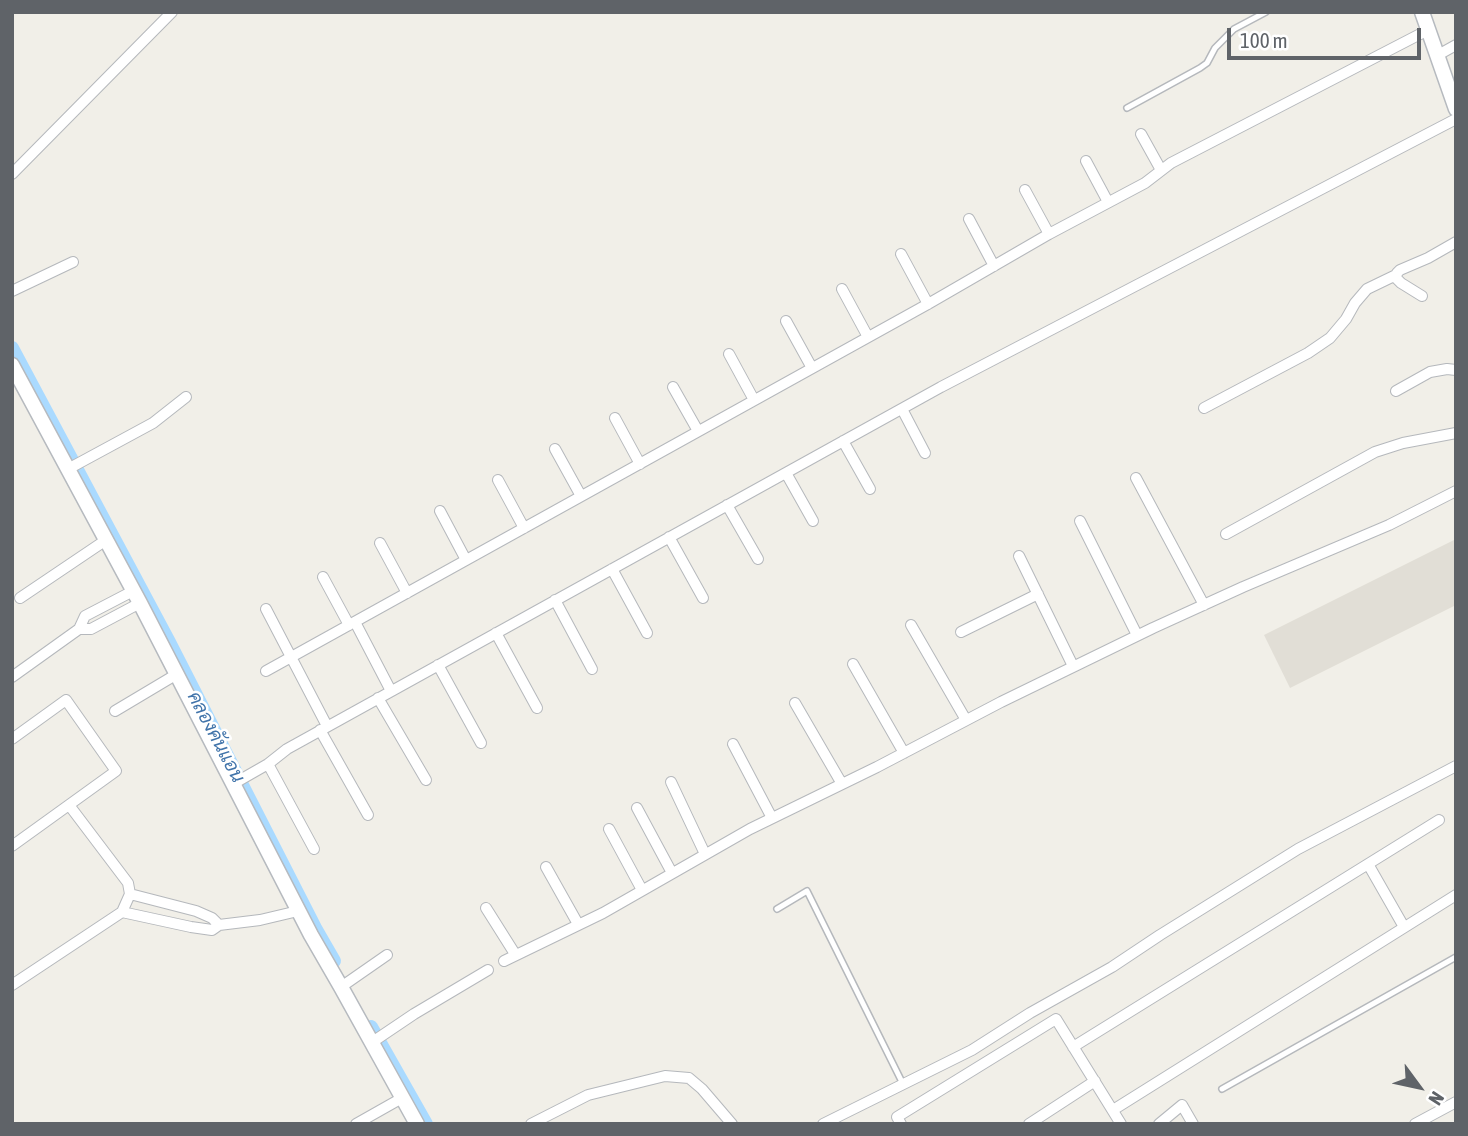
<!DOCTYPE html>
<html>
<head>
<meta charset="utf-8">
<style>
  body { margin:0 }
  #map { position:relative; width:1468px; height:1136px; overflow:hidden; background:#f1efe8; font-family:"Asap Condensed",sans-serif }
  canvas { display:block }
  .frame { position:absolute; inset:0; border:14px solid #5f6368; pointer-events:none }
  .north { position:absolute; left:1384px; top:1052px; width:70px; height:70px; -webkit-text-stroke:5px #fff; paint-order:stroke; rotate:123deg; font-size:19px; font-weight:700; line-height:28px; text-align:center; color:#5f6368 }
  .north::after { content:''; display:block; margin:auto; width:24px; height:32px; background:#5f6368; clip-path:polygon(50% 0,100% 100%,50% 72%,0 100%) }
  .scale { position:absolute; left:1227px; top:28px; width:194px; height:32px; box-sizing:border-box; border:4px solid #5f6368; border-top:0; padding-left:9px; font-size:21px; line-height:24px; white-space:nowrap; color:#5f6368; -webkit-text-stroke:5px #fff; paint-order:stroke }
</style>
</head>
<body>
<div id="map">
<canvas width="1468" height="1136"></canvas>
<div class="frame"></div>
<div class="north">N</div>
<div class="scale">100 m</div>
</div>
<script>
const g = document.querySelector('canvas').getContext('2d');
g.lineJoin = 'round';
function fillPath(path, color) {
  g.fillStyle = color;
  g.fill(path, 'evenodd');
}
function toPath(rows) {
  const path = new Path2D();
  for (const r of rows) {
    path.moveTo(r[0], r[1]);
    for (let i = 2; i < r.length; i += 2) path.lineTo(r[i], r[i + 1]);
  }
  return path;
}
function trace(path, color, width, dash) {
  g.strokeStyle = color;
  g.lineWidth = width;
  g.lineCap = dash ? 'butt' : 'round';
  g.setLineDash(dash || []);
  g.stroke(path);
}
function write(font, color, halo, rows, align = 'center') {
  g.font = font + ' "Asap Condensed",Sarabun,sans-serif';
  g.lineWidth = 5;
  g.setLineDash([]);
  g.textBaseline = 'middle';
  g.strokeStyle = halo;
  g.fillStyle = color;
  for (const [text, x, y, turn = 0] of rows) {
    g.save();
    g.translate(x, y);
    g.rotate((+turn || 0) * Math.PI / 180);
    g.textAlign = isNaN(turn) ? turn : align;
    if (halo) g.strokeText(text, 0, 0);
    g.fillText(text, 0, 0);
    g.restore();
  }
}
const education = toPath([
  [1456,539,1456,605,1290,688,1264,635]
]);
const canal = toPath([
  [12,348,169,642,315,928,334,961],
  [371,1027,426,1124]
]);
const lane = toPath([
  [1127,108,1200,68,1207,63,1215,48,1234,29,1266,12],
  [777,909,807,891,903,1084],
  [1222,1089,1456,957]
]);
const street = toPath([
  [1438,55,1456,45],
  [1141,134,1161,170],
  [1086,161,1108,202],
  [12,174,172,12],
  [1025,190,1049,234],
  [969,219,994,266],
  [901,254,928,304],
  [842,289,868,337],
  [12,291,73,262],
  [1422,296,1401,283,1396,278,1397,273,1400,270,1428,258,1456,242],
  [786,321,812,368],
  [729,354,754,400],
  [673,387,698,431],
  [1396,391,1430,372,1447,369,1456,370],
  [1204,408,1308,353,1330,338,1346,319,1355,303,1367,289,1396,275],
  [902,409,925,453],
  [615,418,640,464],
  [843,441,870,489],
  [555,449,581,496],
  [68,469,153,423,186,397],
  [786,473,813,521],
  [1136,478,1204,605],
  [498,480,524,528],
  [727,505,758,559],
  [440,511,466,560],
  [1080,521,1137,635],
  [1226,534,1375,452,1403,443,1456,433],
  [669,537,703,598],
  [380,543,407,593],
  [1019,556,1073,666],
  [612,569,647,633],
  [323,577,349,625],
  [20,598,106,540],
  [555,600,592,669],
  [266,609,327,726],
  [355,622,391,691],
  [911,625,966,720],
  [79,629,91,629,140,603],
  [961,632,1038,594],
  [496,633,537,708],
  [853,664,904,753],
  [438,665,481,743],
  [266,671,928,304,1049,234,1145,183,1171,163,1428,30],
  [12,677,79,629,85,616,133,591],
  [378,698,426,780],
  [795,703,842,784],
  [115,711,177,674],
  [320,730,368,815],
  [12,739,66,700,116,771,12,846],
  [733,744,772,818],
  [268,764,314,849],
  [671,782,705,854],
  [233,784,268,764,287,749,941,387,1456,119],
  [637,808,672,873],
  [609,829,642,890],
  [1368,864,1404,927],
  [546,867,578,924],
  [130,894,196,911,212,918,219,925],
  [486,908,515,954],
  [122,912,191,927,212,930,219,925,260,920,298,911],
  [504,961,603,913,750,829,877,767,1001,702,1153,628,1243,587,1389,525,1456,491],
  [12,985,122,912,130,894,128,883,69,805],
  [341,987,387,955],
  [371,1043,414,1014,488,970],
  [1073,1047,1439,820],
  [1113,1110,1456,895],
  [356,1124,402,1098],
  [531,1124,588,1095,665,1076,689,1078,702,1089,732,1124],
  [823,1124,972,1050,1030,1013,1112,967,1160,935,1298,849,1456,766],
  [901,1124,897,1117,1056,1019,1121,1124],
  [1029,1124,1095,1081],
  [1159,1124,1182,1105,1193,1124],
  [1415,1124,1456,1102]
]);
const secondary = toPath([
  [1422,12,1456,109],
  [12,365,140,603,311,935,341,987,417,1124]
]);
const waterNames = [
  ["คลองคันแอน",216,737,62]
];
fillPath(education, '#e1ded6');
trace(canal, '#aadaff', 14);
trace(lane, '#b5b8bc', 8);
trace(street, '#b5b8bc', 12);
trace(secondary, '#b6babf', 17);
trace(lane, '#fff', 5);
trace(street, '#fff', 10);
trace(secondary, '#fff', 14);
write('italic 19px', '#4174aa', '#fff', waterNames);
</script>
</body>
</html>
